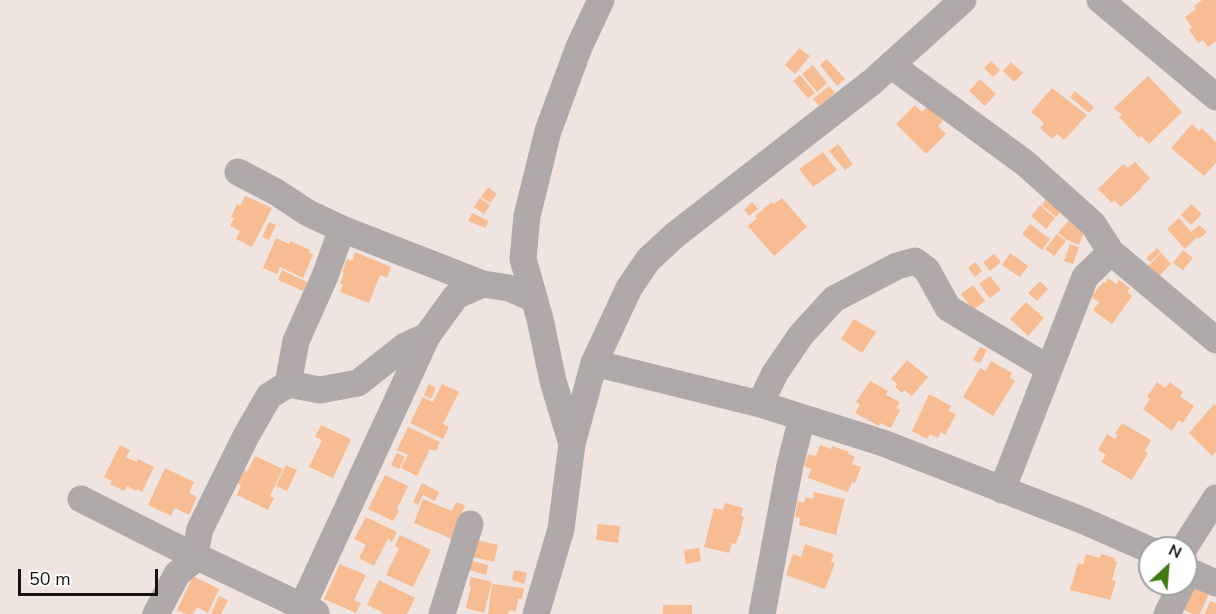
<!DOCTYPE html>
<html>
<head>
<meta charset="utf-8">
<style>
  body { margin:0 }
  #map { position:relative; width:1216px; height:614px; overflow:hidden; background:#f0e4e0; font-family:"Nunito Sans",sans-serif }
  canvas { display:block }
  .north { position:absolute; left:1138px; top:536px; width:60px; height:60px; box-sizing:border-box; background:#fff; border:2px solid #a2a09f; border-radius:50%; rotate:26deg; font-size:16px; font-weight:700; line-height:24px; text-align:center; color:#161210 }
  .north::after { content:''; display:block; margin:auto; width:21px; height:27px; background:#417b12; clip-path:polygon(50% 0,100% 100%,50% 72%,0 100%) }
  .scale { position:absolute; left:18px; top:569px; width:140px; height:27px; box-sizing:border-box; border:3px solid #161210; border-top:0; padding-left:8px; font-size:18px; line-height:21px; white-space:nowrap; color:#161210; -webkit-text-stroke:4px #fff; paint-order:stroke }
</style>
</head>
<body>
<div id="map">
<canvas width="1216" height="614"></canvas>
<div class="north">N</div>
<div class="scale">50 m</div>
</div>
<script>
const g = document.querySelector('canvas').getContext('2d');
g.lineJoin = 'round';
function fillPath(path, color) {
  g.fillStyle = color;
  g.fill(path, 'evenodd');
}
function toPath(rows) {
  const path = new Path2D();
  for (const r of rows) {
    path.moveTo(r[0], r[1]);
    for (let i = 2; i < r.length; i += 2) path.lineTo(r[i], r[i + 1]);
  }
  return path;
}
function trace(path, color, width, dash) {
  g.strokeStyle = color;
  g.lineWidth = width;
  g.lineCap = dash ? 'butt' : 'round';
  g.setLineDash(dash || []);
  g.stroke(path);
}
const building = toPath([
  [1202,0,1216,0,1216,41,1208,47,1203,40,1198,43,1189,30,1192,28,1185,17,1196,9,1194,6],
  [799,48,810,56,795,74,785,65],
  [827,59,845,79,837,86,820,65],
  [991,61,1000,70,993,77,984,68],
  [1011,62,1023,73,1014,82,1003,71],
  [813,65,827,83,817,92,802,74],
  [800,75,815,93,808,98,793,81],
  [1148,76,1182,112,1149,144,1141,136,1139,138,1119,117,1122,115,1114,108],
  [980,79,996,94,985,106,969,91],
  [829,86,835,93,819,106,813,99],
  [1052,88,1087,115,1064,140,1057,134,1052,139,1040,128,1044,123,1031,112],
  [1075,91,1094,107,1089,113,1070,97],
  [915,105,922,112,928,106,943,121,938,126,946,134,926,154,896,124],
  [1192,124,1199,131,1202,128,1216,142,1216,163,1204,176,1171,148],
  [838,144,853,164,845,170,829,151],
  [823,152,837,170,813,187,799,169],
  [1135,162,1150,178,1141,187,1142,188,1121,207,1114,200,1112,203,1098,189,1123,164,1128,168],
  [488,187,497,194,490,203,481,197],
  [1049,195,1064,207,1056,217,1042,205],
  [245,196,272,208,252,247,236,239,240,231,230,226,234,218,231,217,237,204,240,206],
  [480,198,490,205,484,214,474,207],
  [782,198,807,227,774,256,748,226,757,218,755,216,772,202,774,204],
  [752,202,758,209,749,216,744,210],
  [1191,204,1202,214,1191,225,1181,215],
  [1040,205,1055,218,1046,229,1031,216],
  [472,213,489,221,485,228,468,221],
  [1074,214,1087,225,1079,245,1067,240,1058,233],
  [1179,218,1191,232,1199,225,1207,232,1199,239,1197,237,1185,249,1167,229],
  [269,222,276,225,269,240,262,237],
  [1030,224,1050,239,1042,250,1022,234],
  [1057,234,1066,241,1054,256,1045,249],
  [276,238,289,244,290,241,310,250,309,253,313,255,303,278,280,267,277,274,263,268],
  [1070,244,1079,247,1073,264,1064,261],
  [1157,248,1161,252,1150,262,1146,258],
  [1183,250,1193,258,1183,270,1173,263],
  [355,252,391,267,387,278,380,275,369,303,340,292,343,284,340,283,344,273,342,272,347,259,352,261],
  [1010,253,1028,266,1020,277,1002,265],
  [1161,253,1171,264,1157,278,1147,267],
  [994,254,1001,262,990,271,983,262],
  [975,262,982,271,975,277,968,268],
  [282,270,307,282,303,291,278,280],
  [990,276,1001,290,990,298,979,284],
  [1108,278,1116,284,1119,280,1130,288,1127,292,1132,296,1112,324,1093,310,1099,302,1091,297,1103,282,1105,283],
  [1040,281,1048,289,1037,301,1028,293],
  [973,285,985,301,973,310,961,294],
  [1026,302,1044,318,1028,336,1010,319],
  [854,319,876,332,862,353,841,339],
  [980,347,987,350,980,363,973,360],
  [907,360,928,377,912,396,904,390,902,393,895,387,897,384,891,379],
  [991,361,1012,373,1010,378,1015,381,993,416,963,397,980,368,986,371],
  [870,381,888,391,886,395,900,402,896,408,900,410,891,428,880,423,879,426,855,413,860,404,856,402],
  [1157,382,1165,388,1170,382,1183,392,1180,396,1194,406,1183,423,1179,420,1172,431,1143,409,1150,399,1147,397],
  [429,384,436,388,431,399,424,395],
  [442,384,459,392,443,424,449,427,443,439,410,423,423,397,433,402],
  [929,394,951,406,949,411,956,414,945,435,941,432,938,438,930,434,927,439,912,431],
  [1214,404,1216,406,1216,452,1212,456,1189,433],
  [1122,423,1151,440,1145,451,1148,453,1132,480,1101,462,1106,455,1098,450,1107,434,1115,439,1118,435,1115,434],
  [321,425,351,439,333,478,309,467,322,440,315,437],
  [408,427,440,442,436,451,430,449,417,476,401,468,408,455,397,450],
  [120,445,130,450,126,457,137,462,138,459,154,467,142,492,137,489,136,491,127,486,124,491,110,484,112,481,104,477],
  [820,445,831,449,832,446,849,452,848,454,855,457,852,464,861,467,855,483,852,482,848,492,808,478,811,469,804,466,808,454,816,456],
  [397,453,405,457,399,469,391,465],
  [255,456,283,469,270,496,274,498,268,510,237,495,241,485,237,483,244,470,247,472],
  [286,465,297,470,287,491,276,486],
  [165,468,194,482,189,493,197,497,189,515,175,508,171,516,148,505],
  [385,475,408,486,397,509,399,511,393,521,368,509],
  [422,483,439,492,435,501,423,495,418,505,413,502],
  [814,492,845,499,836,535,799,525,800,518,795,517,798,501,804,503,806,497,813,499],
  [423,499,452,511,456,502,465,505,452,539,414,523],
  [725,503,743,508,741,516,744,517,739,537,738,536,736,544,732,543,729,553,704,547,714,508,723,510],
  [366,517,397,532,392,542,388,539,374,566,359,558,366,545,354,539],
  [598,524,620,526,618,543,596,540],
  [400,535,431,550,413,587,386,575,399,548,395,546],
  [477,540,498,545,494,562,473,557],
  [805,544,834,554,831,562,835,563,825,589,786,575,793,554,801,557],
  [699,548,701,561,686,564,684,550],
  [1086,554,1100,558,1101,554,1115,558,1114,561,1117,562,1112,580,1116,581,1110,600,1070,590,1078,563,1083,565],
  [468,560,488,565,486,575,466,569],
  [340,564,366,575,354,600,361,603,356,613,324,599],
  [514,570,527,573,524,584,512,580],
  [193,576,219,589,208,613,197,607,193,614,186,614,177,610],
  [471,577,492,582,484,613,466,608,471,587,469,586],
  [379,580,415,598,407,614,381,614,382,612,367,605],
  [1191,581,1211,589,1200,614,1193,614,1179,608],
  [492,584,524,588,522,599,518,599,516,611,509,610,508,614,488,614],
  [219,596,228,600,221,614,211,614],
  [1210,601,1216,603,1216,614,1205,614],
  [663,605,692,605,692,614,663,614]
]);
const minor = toPath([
  [1100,0,1216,97],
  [891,65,1025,163,1093,224,1111,252,1216,340],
  [238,172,276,192,308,213,342,229,483,284],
  [594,363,760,404,883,443,1084,521,1150,550],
  [288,384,296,341,325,276,342,229],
  [760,404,775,373,801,335,834,299,897,266,915,261,927,270,948,308,1048,368],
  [572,444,553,381,540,319,523,259,527,216,548,131,579,47,601,0],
  [1002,490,1085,277,1111,252],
  [81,499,168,543,316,613],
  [1184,548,1216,498],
  [1186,570,1216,583],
  [302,607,427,336,456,296,483,284,509,288,534,299],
  [156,614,177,574,197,557,196,548,200,529,246,436,269,396,288,384,320,390,358,383,405,346,427,336],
  [442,614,470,524],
  [536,614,561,529,572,444,594,363,629,288,648,260,675,235,872,82,963,0],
  [762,614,790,465,802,418],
  [1167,614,1182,584]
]);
fillPath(building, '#f7bc91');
trace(minor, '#afa9a9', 27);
</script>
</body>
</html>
